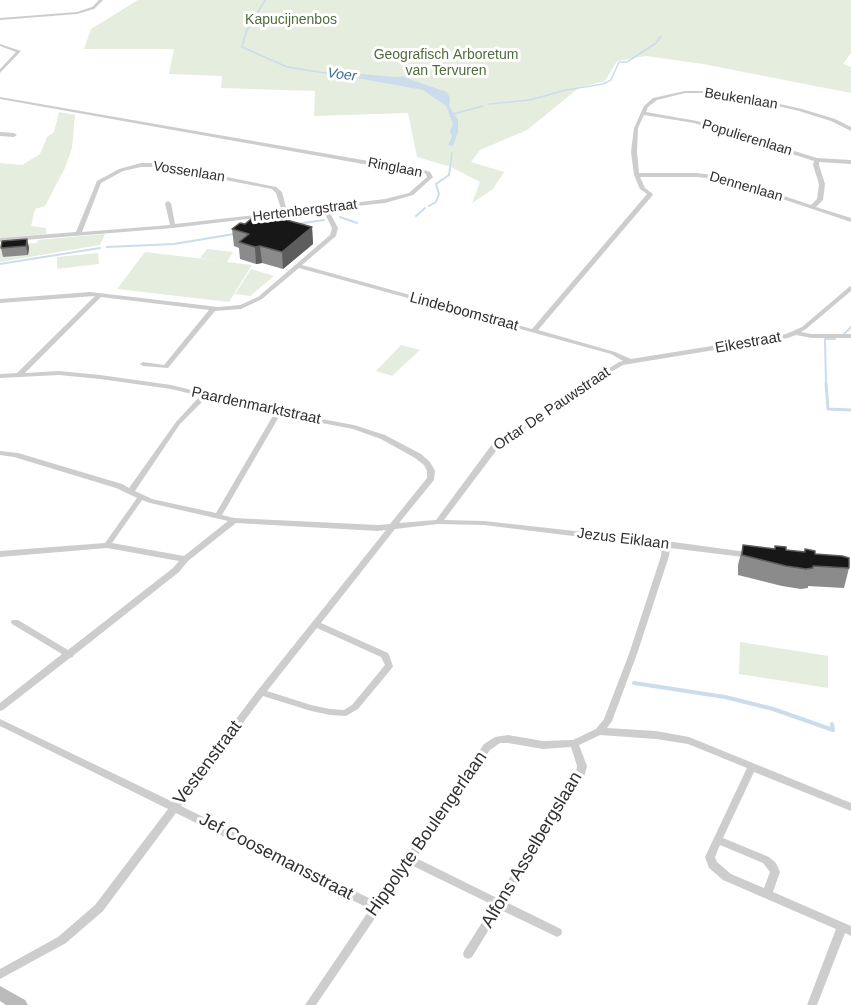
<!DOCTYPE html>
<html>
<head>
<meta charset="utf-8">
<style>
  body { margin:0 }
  canvas { display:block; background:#fff }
</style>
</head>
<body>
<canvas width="851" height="1005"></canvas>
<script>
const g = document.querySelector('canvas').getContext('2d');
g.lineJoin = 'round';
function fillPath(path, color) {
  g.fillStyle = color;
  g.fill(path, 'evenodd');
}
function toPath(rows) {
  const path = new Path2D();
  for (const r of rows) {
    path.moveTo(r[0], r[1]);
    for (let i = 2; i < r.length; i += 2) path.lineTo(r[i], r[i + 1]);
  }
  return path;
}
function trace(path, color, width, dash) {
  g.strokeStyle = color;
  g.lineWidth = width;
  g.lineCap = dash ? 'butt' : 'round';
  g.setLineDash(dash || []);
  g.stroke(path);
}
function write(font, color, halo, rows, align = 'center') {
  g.font = font + ' Helvetica,sans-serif';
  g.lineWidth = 6;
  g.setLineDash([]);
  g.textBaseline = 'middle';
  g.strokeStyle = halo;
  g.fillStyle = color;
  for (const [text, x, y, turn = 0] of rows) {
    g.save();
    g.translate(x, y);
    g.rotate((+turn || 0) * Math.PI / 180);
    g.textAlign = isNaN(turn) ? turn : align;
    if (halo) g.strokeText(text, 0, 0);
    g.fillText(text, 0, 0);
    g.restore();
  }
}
const green = toPath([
  [138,0,851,0,851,53,843,64,851,67,851,93,703,64,646,56,617,61,605,81,580,87,527,130,480,150,471,162,504,172,493,189,472,203,480,182,451,167,417,157,408,113,314,116,315,91,221,88,222,76,169,74,174,49,84,49,91,29],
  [59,112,75,115,72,148,65,168,45,206,35,209,31,226,46,228,46,234,0,238,0,163,22,165,40,154,47,137,54,132],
  [105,234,100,245,0,262,0,245,37,243,38,240],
  [207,249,233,252,227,262,252,265,229,302,117,289,145,252,222,261,200,258],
  [98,253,99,264,57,269,57,257],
  [251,269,274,276,250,296,235,294],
  [401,345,420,350,392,376,376,371],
  [740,642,828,656,828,688,739,674]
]);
const water = toPath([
  [362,74,395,77,409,76,409,79,447,92,450,98,449,106,458,120,458,132,453,146,448,145,452,137,450,131,453,124,446,106,423,90,346,76]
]);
const streamFar3 = toPath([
  [265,0,246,32,242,47,287,67,351,77],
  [489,104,530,100,566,90,603,84,611,80,619,62,627,62,656,43,661,36],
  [453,114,483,106],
  [450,170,452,153]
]);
const streamFar2 = toPath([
  [429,206,436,202,439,194,436,184,449,175,450,168],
  [416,216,425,208],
  [340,217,357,223],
  [297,224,324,220],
  [107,247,174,244,234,234],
  [0,264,100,248],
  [844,334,851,327],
  [826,384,825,339,835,339]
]);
const streamFar1 = toPath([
  [826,383,828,409,851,410]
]);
const stream = toPath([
  [634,683,725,697,773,709,833,730,832,724]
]);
const street = toPath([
  [99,0,103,0,94,9,77,14,0,20,0,18,77,12,92,7,99,0],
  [0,44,21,51,0,73,0,69,16,52,0,46,0,44],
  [685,91,701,91,744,96,802,109,835,119,851,127,851,131,831,121,799,111,744,98,701,93,685,93,657,100,648,107,646,112,697,121,817,158,851,160,851,164,819,162,819,165,825,184,823,200,816,207,851,218,851,222,726,180,697,177,640,177,645,188,653,194,652,196,538,330,615,352,631,359,786,334,802,327,849,287,851,286,851,291,806,329,801,332,811,334,851,334,851,338,811,338,796,335,788,338,623,365,584,388,499,447,444,520,484,521,666,541,754,553,755,555,751,558,670,548,669,556,637,654,612,721,607,728,656,731,689,737,851,803,851,811,754,772,723,838,769,857,776,863,780,872,773,892,851,926,851,936,845,933,817,1005,807,1005,836,929,723,880,709,868,705,857,747,768,688,744,656,739,600,735,579,745,587,766,585,774,506,902,561,929,562,932,561,935,557,937,553,935,501,910,472,957,468,959,464,957,463,954,464,951,493,905,411,865,316,1005,305,1005,370,909,176,813,103,911,66,943,0,979,0,969,58,937,95,905,168,809,0,726,0,719,173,802,258,690,386,530,378,531,236,523,188,561,179,572,74,655,73,657,70,658,3,710,0,711,0,703,62,654,12,624,11,622,12,620,18,620,68,650,173,568,179,561,107,548,0,557,0,551,105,543,137,498,116,488,14,457,0,455,0,451,18,453,122,484,129,488,176,422,200,396,171,389,100,379,59,375,0,378,0,374,17,373,95,296,0,303,0,299,90,292,218,307,240,305,258,297,330,235,332,228,323,210,173,228,0,242,0,238,76,232,97,181,119,169,141,163,158,163,276,187,282,192,287,211,385,199,409,193,427,177,426,174,418,171,380,167,0,99,0,97,380,163,419,168,430,172,433,177,432,178,413,195,385,203,328,209,338,228,336,236,302,265,532,329,647,194,640,189,634,175,631,152,634,128,644,106,653,98,685,91],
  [644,115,694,123,814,161,813,165,819,184,817,199,811,205,727,177,697,173,639,173,637,152,638,128,644,115],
  [141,167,158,167,272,189,276,193,282,212,175,224,171,203,168,201,165,203,170,225,82,232,101,183,123,171,141,167],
  [299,268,611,354,623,361,619,362,580,386,493,443,436,520,399,523,434,480,435,471,430,462,421,454,385,435,354,425,278,411,171,385,100,375,59,371,25,373,101,297,209,310,164,365,143,362,140,364,143,366,168,368,215,311,241,309,262,299,299,268],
  [206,398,274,414,216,513,152,499,135,491,180,424,206,398],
  [280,415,353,429,381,439,415,458,424,465,427,471,427,478,390,524,378,525,234,518,222,515,280,415],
  [142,500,150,503,228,521,184,556,112,543,142,500],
  [438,524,484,525,662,547,661,556,629,654,604,719,596,729,573,740,543,741,508,735,495,737,484,744,375,901,181,806,263,696,311,711,330,715,346,716,358,709,392,668,393,666,389,655,388,653,321,623,395,529,438,524],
  [317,628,381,657,385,665,352,705,344,710,330,709,311,705,267,691,317,628],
  [500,743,508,743,543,749,571,747,577,766,576,773,497,898,416,858,490,750,500,743],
  [720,845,763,863,770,872,764,888,731,874,717,862,715,857,720,845],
  [0,132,14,133,17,135,14,137,0,136,0,132]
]);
const secondary = toPath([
  [0,986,25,1000,28,1005,6,1005,0,1001,0,986]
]);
const wall = toPath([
  [264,222,312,227,313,244,283,269,262,263,256,264,240,259,239,248,234,246,232,229,245,224],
  [27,239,29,248,28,255,3,257,1,248],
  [743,545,775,549,775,546,786,550,804,552,805,549,849,568,844,588,808,586,808,588,801,589,782,586,738,575,738,565]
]);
const shadedWall = toPath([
  [312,227,313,244,283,269,282,252],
  [27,239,29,248,28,255,26,246],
  [260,246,262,263,256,264,255,247]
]);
const building = toPath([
  [272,216,312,227,282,252,260,246,255,247,239,242,249,234,232,229,240,223,245,224,251,219,264,222,272,216],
  [27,239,26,246,1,248,2,241,27,239],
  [743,545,775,549,775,546,786,547,786,550,805,552,805,549,815,551,815,554,842,556,849,558,849,568,813,566,813,568,806,569,786,566,742,555,743,545]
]);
const farParknames = [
  ["Kapucijnenbos",291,20],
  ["Geografisch Arboretum",446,55],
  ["van Tervuren",446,71]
];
const farWaternames = [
  ["Voer",342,75,7]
];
const farStreetnames = [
  ["Beukenlaan",741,99,9],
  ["Populierenlaan",747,138,17],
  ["Ringlaan",395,168,11],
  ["Vossenlaan",189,172,9],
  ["Dennenlaan",746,187,16],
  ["Hertenbergstraat",305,211,-7]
];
const streetNames = [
  ["Lindeboomstraat",464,312,15],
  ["Eikestraat",748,343,-10],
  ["Paardenmarktstraat",256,406,12],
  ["Ortar De Pauwstraat",552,409,-34],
  ["Jezus Eiklaan",623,539,7]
];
const nearStreetnames = [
  ["Vestenstraat",208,763,-53],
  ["Hippolyte Boulengerlaan",427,834,-55],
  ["Alfons Asselbergslaan",532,850,-59],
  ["Jef Coosemansstraat",276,857,27]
];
fillPath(green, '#e5edde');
fillPath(water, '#cbddec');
trace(streamFar3, '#cbddec', 1.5);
trace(streamFar2, '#cbddec', 2);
trace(streamFar1, '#cbddec', 3);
trace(stream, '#cbddec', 4);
fillPath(street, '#cdcdcd');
fillPath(secondary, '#bababa');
fillPath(wall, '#8b8b8b');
fillPath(shadedWall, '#5d5d5d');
fillPath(building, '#171717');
trace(building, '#5d5d5d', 1.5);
write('14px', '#506c3d', '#fff', farParknames);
write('italic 14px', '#3e6c92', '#fff', farWaternames);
write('14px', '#303030', '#fff', farStreetnames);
write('15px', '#303030', '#fff', streetNames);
write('18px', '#303030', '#fff', nearStreetnames);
</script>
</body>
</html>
